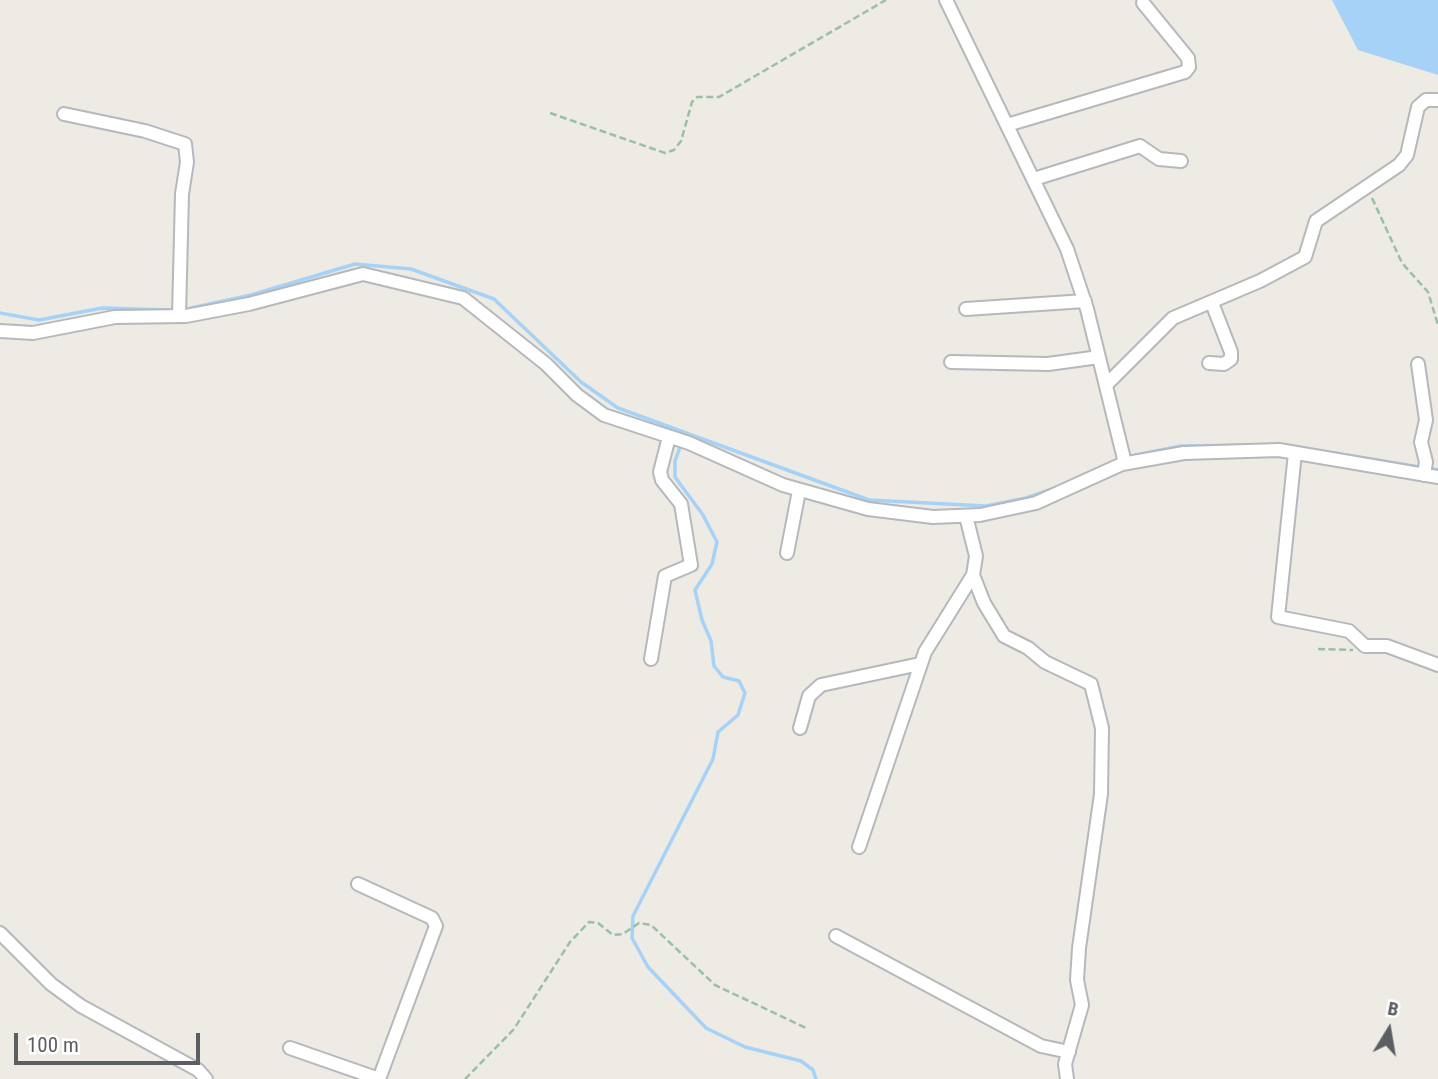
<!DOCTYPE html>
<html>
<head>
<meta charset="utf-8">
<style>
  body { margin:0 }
  #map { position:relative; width:1438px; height:1079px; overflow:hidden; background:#edebe3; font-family:"Roboto Condensed",sans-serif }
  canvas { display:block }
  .north { position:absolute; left:1354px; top:995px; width:70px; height:70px; -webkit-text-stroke:5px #fff; paint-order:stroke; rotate:11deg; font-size:19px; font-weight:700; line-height:28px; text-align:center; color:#5b5e62 }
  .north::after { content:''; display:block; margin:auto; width:24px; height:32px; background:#5b5e62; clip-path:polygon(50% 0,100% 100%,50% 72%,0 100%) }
  .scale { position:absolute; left:14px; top:1033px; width:186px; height:32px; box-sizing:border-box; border:4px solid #5b5e62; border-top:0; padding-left:9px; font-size:21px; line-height:24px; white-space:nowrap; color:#5b5e62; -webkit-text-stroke:5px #fff; paint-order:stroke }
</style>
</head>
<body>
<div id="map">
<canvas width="1438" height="1079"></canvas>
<div class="north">B</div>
<div class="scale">100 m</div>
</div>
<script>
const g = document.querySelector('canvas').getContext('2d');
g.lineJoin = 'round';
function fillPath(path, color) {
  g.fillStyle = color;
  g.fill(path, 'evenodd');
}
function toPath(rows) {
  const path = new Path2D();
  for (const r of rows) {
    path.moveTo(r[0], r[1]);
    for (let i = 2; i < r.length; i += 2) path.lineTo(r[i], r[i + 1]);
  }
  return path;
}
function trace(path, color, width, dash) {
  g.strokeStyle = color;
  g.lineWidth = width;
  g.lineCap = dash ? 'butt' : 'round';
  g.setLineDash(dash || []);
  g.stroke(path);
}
const water = toPath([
  [1332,0,1438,0,1438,75,1358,50]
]);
const stream = toPath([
  [182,310,251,295,355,264,411,269,494,299,581,382,618,408,869,500,986,506,1026,498,1058,487],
  [0,313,39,320,102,308,168,310],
  [682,442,675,461,675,477,703,515,717,542,712,564,695,590,702,620,711,641,714,666,723,677,739,681,745,693,738,715,718,732,713,759,633,916,632,938,648,967,706,1028,745,1047,801,1061,813,1070,816,1079],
  [1286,445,1438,470],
  [1136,455,1181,446,1264,445]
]);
const path = toPath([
  [550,113,665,153,674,150,681,141,692,102,697,97,719,97,886,0],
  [1372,198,1402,263,1428,292,1438,325],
  [1318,649,1353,650],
  [465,1079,514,1029,570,942,589,922,598,923,613,935,623,934,639,923,651,925,715,985,808,1029]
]);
const minor = toPath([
  [946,0,1067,249,1087,309,1125,463],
  [64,114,145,131,185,144,187,162,182,194,179,316],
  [1007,125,1185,72,1189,67,1188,58,1143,3],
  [1034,179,1140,146,1159,159,1181,161],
  [966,309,1085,301],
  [0,331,33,333,115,317,186,316,249,304,363,274,463,298,546,364,577,395,604,415,689,443,783,485,868,509,933,517,980,515,1036,503,1122,464,1184,453,1279,450,1438,477],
  [951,362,1048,364,1099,357],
  [1209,363,1224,364,1231,359,1231,352,1212,303],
  [1418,364,1426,420,1421,442,1426,462,1424,475],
  [1106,385,1173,318,1260,281,1305,257,1316,221,1399,165,1407,155,1418,107,1426,100,1438,100],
  [1295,453,1278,617,1349,631,1365,646,1387,646,1438,665],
  [787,553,799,491],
  [973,575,984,603,1004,636,1028,648,1045,662,1091,684,1102,728,1101,794,1079,948,1077,980,1082,1005,1065,1064,1067,1079],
  [651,659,665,576,691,565,681,504,662,480,660,472,669,437],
  [800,728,809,696,821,685,920,664],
  [859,847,925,652,973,575,976,556,966,516],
  [358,884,432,918,436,926,379,1079],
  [0,933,51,984,81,1006,198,1070,206,1079],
  [836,936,1041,1046,1069,1052],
  [290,1048,379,1079]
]);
fillPath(water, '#a7d2f8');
trace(stream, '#a7d2f8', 3.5);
trace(minor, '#b5b8bc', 16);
trace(path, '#99c0a6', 2.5, [7, 3.5]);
trace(minor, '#fff', 12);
</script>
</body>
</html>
